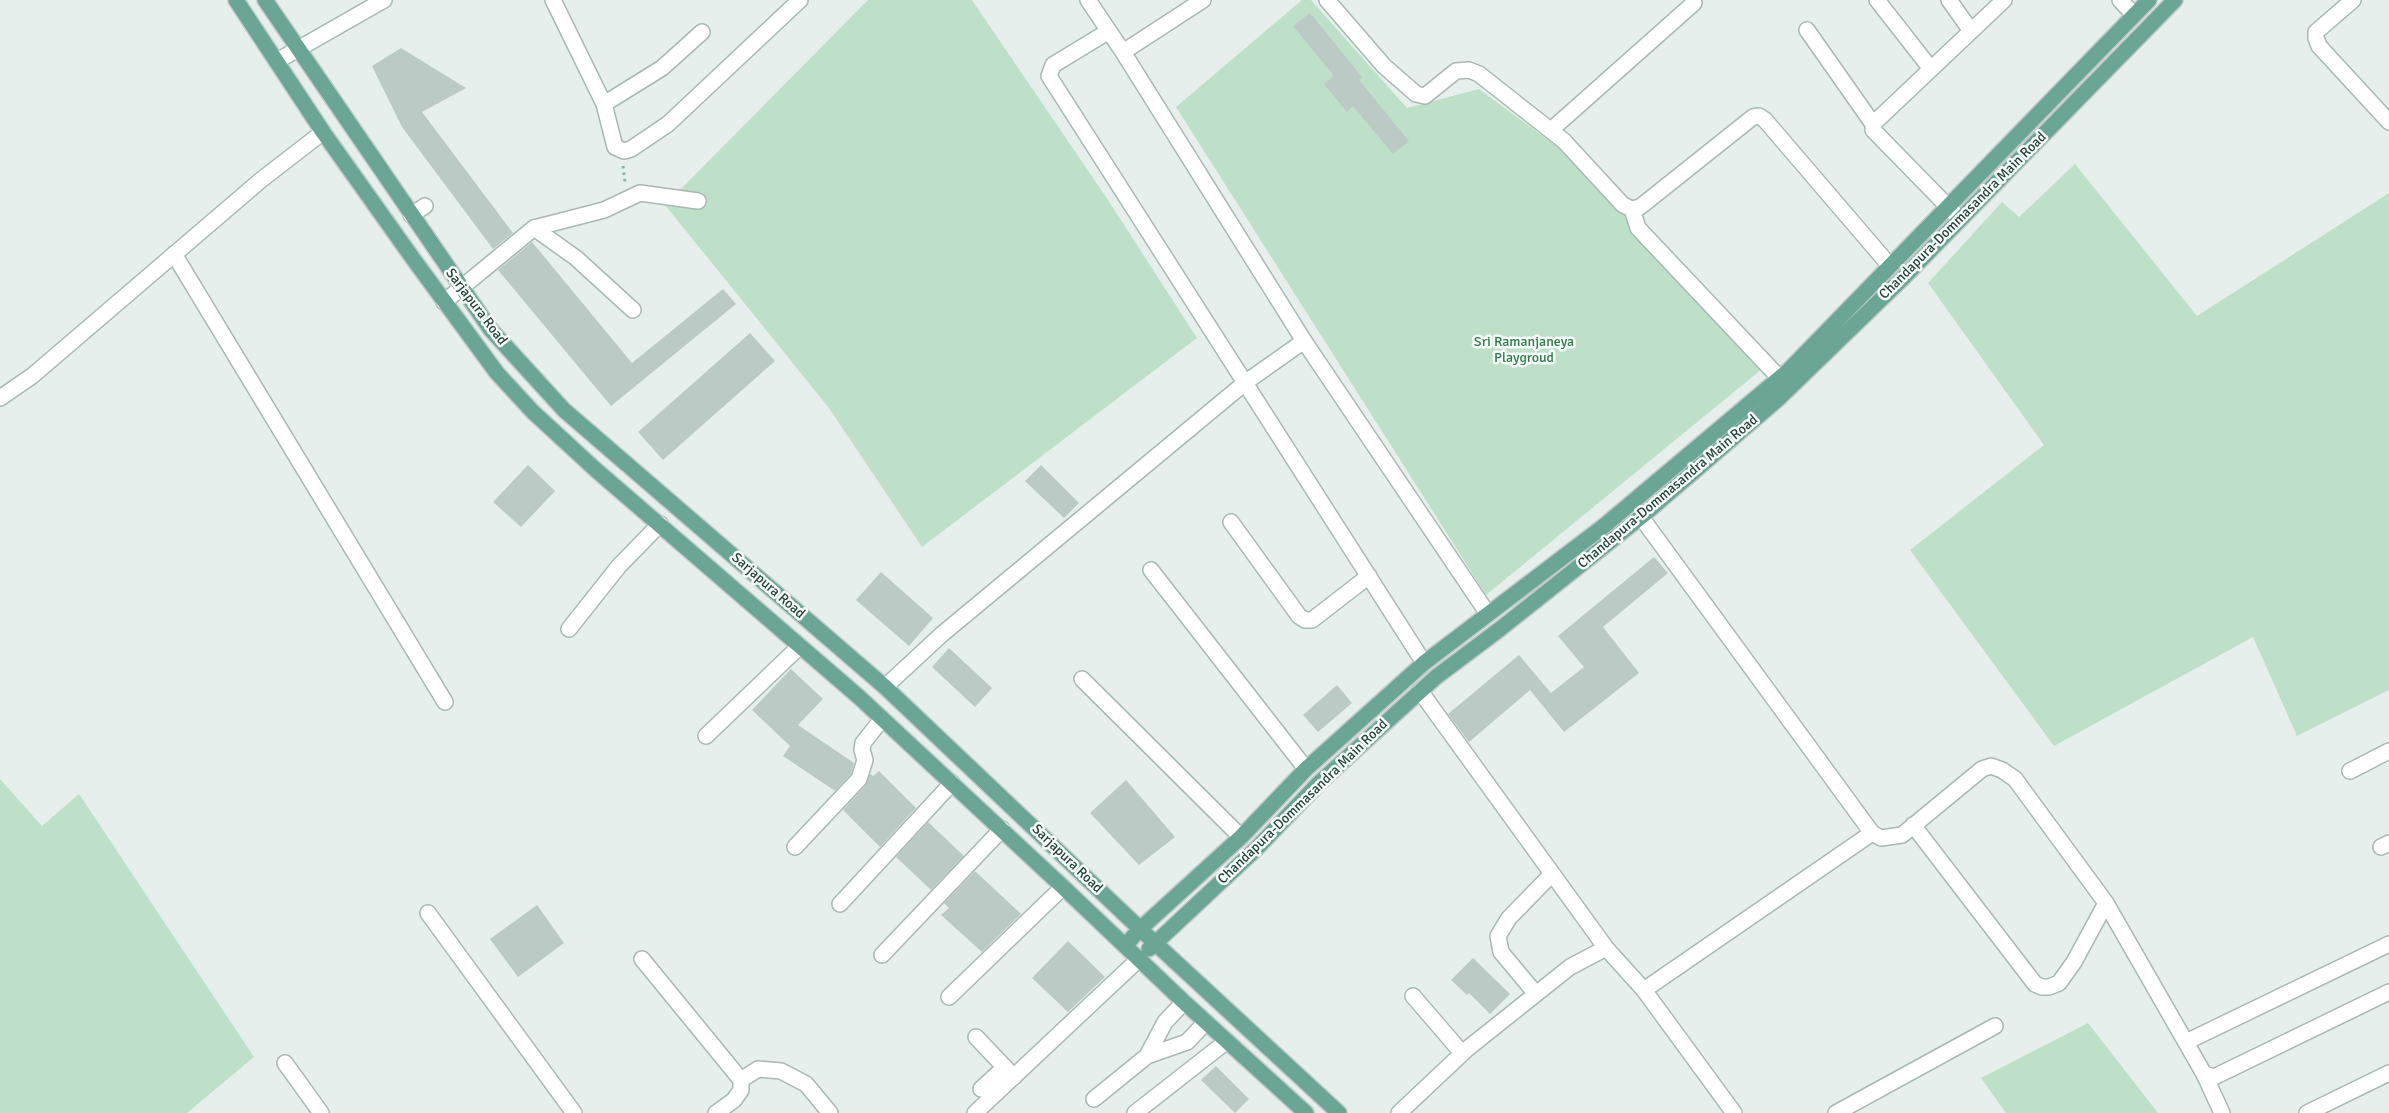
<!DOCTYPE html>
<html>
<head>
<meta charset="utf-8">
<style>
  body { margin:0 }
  canvas { display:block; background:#e6efeb }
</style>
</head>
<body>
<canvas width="2389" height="1113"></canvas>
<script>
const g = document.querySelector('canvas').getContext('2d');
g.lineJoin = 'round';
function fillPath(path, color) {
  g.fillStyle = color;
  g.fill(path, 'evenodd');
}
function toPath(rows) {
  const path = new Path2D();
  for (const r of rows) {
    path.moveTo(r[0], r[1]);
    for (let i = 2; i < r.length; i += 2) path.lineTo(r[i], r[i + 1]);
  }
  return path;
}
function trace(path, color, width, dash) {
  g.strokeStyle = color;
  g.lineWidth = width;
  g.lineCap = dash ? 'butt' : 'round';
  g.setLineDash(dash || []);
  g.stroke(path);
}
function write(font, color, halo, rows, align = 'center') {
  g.font = font + ' Signika,sans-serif';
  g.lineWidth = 5;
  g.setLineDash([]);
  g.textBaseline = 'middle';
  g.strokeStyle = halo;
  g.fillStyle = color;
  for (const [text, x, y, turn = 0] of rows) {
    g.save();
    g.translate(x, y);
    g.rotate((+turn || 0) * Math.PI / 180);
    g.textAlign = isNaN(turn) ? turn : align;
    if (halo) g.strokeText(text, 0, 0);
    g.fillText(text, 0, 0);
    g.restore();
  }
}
const green = toPath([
  [868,0,972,0,1108,200,1197,338,922,547,829,408,665,205],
  [1302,0,1311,0,1407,108,1479,89,1571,157,1762,369,1486,595,1176,107],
  [2075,164,2197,316,2389,193,2389,690,2297,736,2253,637,2054,746,1910,550,2044,445,1928,283,2002,202,2019,217],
  [0,779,42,826,79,794,254,1057,187,1113,0,1113],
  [2088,1023,2158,1113,2006,1113,1981,1078]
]);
const building = toPath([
  [1310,13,1362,77,1359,80,1409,141,1393,154,1353,106,1347,112,1324,84,1334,76,1293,26],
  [401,48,466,88,422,112,513,233,493,249,402,127,372,66],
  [532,242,632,363,723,289,736,304,611,406,498,270],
  [750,333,775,361,663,460,638,432],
  [528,465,555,491,521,527,493,502],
  [1041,465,1079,503,1064,518,1025,481],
  [1654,557,1668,573,1603,627,1639,673,1564,732,1530,690,1469,742,1448,714,1519,655,1551,693,1584,667,1558,636],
  [881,572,933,618,909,646,856,600],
  [949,648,992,688,975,707,932,667],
  [791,669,823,699,798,725,854,763,851,774,835,791,783,756,790,746,752,710],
  [1337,685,1352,703,1318,732,1303,715],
  [879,771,916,808,880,847,843,810,866,785,870,774,873,776],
  [1126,780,1175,837,1139,865,1090,813],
  [928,822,964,856,931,890,896,857],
  [975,871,1021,914,982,952,941,915,949,908,944,903],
  [537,905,564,943,518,977,490,939],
  [1068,941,1105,977,1068,1012,1032,978],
  [1473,958,1510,994,1490,1014,1469,993,1467,995,1451,980],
  [1216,1066,1249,1099,1235,1113,1201,1080]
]);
const path = toPath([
  [623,166,625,182]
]);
const minor = toPath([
  [553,0,604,104,615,147,624,151,631,149,668,124,800,0],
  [1088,0,1123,52,1304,341,1488,614],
  [1327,0,1384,66,1416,94,1425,96,1456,71,1469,70,1479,74,1564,141,1623,205,1632,209,1638,228,1788,387],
  [1877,0,1931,69],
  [1949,0,1971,31],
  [2120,0,2134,15],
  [2353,0,2316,32,2316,38,2319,46,2389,122],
  [1807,30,1873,124],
  [1109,31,1053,65,1049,76,1424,663],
  [1123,52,1203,0],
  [277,61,384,0],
  [604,104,662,68,702,32],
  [1551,130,1694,3],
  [1632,209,1640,207,1753,117,1759,116,1765,120,1890,266],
  [411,215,425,206],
  [1960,219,1873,130,1873,124,2004,0],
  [534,228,604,210,640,193,698,201],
  [174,254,445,702],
  [444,302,534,228,576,258,633,310],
  [0,398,32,376,261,180,323,132],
  [1641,517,1872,833,1881,838,1902,835,1982,769,1991,766,2002,770,2015,779,2106,903,2204,1074,2214,1077,2389,992],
  [1231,522,1299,616,1305,620,1312,620,1369,576],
  [1151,570,1306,769],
  [569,629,619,566,660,524],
  [1082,679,1241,837],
  [885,687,941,635,1246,382,1304,341],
  [1420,691,1606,948,1644,990,1734,1113],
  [706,736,800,646],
  [2350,771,2389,751],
  [1913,825,2035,984,2042,987,2049,987,2059,983,2074,962,2106,903],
  [795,847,859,779,865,760,862,750,863,743,882,719],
  [2381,847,2389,843],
  [840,904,952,783],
  [428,913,574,1113],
  [882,955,1002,829],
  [642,959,741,1080,741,1090,734,1100,716,1113],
  [1644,990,1872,833],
  [1536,994,1501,952,1498,936,1509,918,1552,874],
  [1413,996,1462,1053],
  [949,997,1063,887],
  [976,1037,1014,1077],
  [2186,1042,2389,944],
  [1147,1056,1187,1042,1206,1022],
  [285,1063,321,1113],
  [2204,1074,2222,1113],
  [741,1080,758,1069,781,1071,806,1084,830,1113],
  [981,1089,1005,1067],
  [1094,1099,1147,1056,1165,1022,1184,1002],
  [975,1113,1139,959],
  [1135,1113,1227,1041],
  [1399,1113,1467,1049,1570,967,1606,948],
  [1836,1113,1995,1026],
  [2307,1113,2389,1073]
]);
const major = toPath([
  [236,0,323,132,414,260,497,373,533,412,596,470,859,697,1063,887,1184,1002,1306,1113],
  [265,0,491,330,564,410,885,687,1155,943,1339,1113],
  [1125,946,1140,929,1241,837,1306,769,1424,663,1604,526,1788,371,2149,0],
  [1149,949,1256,849,1319,783,1436,677,1500,629,1641,517,1778,399,1905,276,2175,0]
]);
const streetNames = [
  ["Chandapura-Dommasandra Main Road",1963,216,-45],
  ["Sarjapura Road",476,307,53],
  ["Chandapura-Dommasandra Main Road",1668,492,-40],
  ["Sarjapura Road",768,586,41],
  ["Chandapura-Dommasandra Main Road",1303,802,-44],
  ["Sarjapura Road",1067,859,44]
];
const parkNames = [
  ["Sri Ramanjaneya",1524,342],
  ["Playgroud",1524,358]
];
fillPath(green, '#bfe0c8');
fillPath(building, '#bbcac4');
trace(minor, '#a8b8b2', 18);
trace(major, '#c2cac8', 18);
trace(path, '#86b3a5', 3, [2.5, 4]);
trace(minor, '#fff', 15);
trace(major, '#6aa596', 15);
write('14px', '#24423a', '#f7fbf9', streetNames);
write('14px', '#2d7a4b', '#f7fbf9', parkNames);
</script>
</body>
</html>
